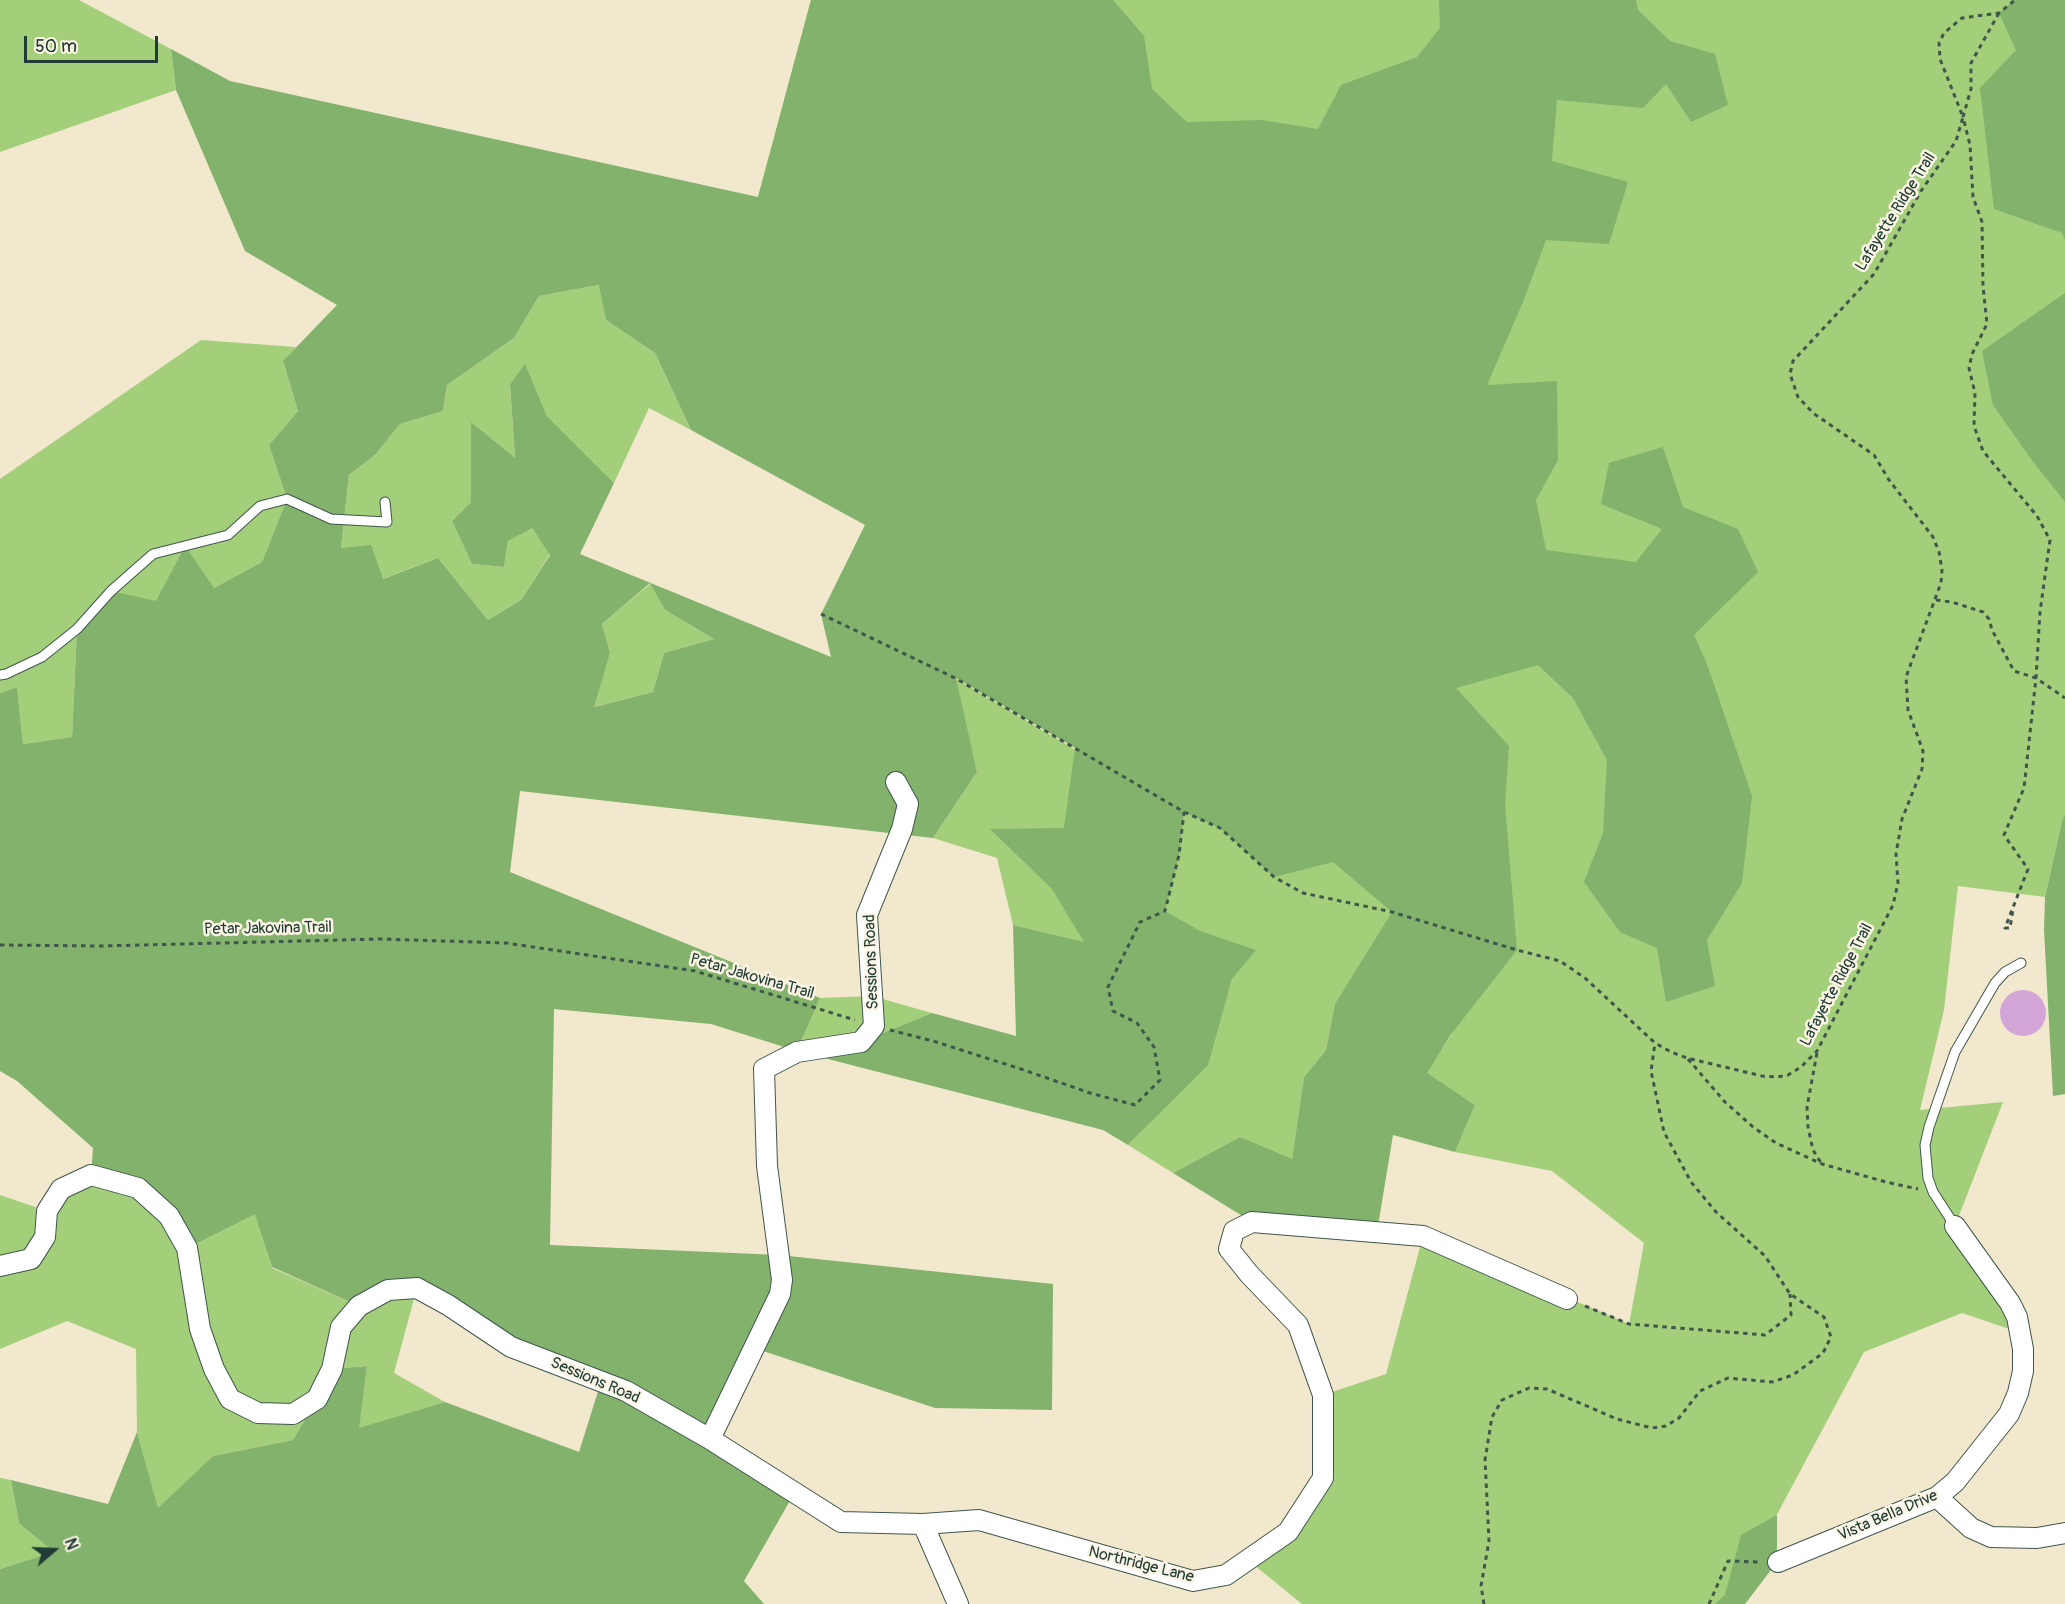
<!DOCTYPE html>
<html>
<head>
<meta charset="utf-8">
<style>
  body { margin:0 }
  #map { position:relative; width:2065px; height:1604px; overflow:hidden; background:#f2e8cd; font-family:Pangolin,sans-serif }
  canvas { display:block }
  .north { position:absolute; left:24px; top:1520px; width:60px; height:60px; -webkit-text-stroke:4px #fcf5e5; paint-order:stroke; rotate:71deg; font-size:16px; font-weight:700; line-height:24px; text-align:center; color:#1f3d34 }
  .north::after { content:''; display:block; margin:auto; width:21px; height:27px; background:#1f3d34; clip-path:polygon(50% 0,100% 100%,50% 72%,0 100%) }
  .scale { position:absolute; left:24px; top:36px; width:134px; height:27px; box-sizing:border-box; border:3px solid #1f3d34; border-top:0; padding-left:8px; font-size:18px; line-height:21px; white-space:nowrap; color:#1f3d34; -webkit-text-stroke:4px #fcf5e5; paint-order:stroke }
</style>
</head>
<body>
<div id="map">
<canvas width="2065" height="1604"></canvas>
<div class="north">N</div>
<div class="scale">50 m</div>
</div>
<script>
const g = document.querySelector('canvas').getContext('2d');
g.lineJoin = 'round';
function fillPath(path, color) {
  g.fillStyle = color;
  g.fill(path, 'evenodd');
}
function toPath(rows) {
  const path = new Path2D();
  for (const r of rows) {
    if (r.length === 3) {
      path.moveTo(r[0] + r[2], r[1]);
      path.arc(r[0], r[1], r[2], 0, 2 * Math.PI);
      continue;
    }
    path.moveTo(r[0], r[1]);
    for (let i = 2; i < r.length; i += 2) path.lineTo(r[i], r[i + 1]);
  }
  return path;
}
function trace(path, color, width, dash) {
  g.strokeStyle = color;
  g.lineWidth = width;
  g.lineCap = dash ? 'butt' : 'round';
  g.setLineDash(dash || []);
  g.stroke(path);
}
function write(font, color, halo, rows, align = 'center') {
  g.font = font + ' Pangolin,sans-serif';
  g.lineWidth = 5;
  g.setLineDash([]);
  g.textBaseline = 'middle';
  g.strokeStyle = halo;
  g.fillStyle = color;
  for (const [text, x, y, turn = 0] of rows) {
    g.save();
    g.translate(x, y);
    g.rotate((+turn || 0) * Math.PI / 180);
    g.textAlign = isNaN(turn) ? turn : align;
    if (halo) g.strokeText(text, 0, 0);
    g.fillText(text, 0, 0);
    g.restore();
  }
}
const green = toPath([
  [0,0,79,0,171,49,176,90,0,152],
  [811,0,2065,0,2065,814,2062,821,2045,897,1958,886,1944,1010,1920,1110,2003,1102,1955,1226,2021,1333,1962,1313,1864,1352,1729,1604,1302,1604,1248,1560,1288,1532,1323,1478,1323,1395,1386,1374,1423,1236,1629,1324,1644,1243,1552,1171,1455,1152,1475,1105,1426,1073,1452,1034,1335,1005,1326,1050,1304,1077,1292,1160,1240,1137,1173,1173,1128,1145,1207,1065,1232,979,1013,925,997,858,933,838,977,772,955,678,1163,802,758,197],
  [600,285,606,320,655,353,691,430,649,408,614,483,547,416,525,365,510,384,515,459,471,422,471,502,452,521,472,564,504,567,508,541,531,527,550,554,521,600,488,620,438,558,382,579,341,548,349,475,375,455,400,424,443,411,447,385,514,338,539,296],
  [201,340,296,347,283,362,298,411,269,445,287,499,262,562,214,588,156,601,77,629,72,737,23,744,17,687,0,693,0,479],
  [651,583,665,610,714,639,664,653,653,692,593,707,610,653,602,624],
  [872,996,932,1013,861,1042,798,1049,820,998],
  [91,1175,256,1214,272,1268,359,1306,417,1288,394,1373,445,1402,358,1429,367,1366,332,1369,317,1399,293,1440,213,1456,158,1509,137,1432,136,1349,67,1321,0,1349,0,1195,47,1211],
  [0,1478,11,1480,19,1523,55,1552,0,1569]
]);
const forest = toPath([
  [811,0,1113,0,1144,36,1152,89,1187,122,1262,120,1318,129,1341,85,1417,57,1440,28,1439,0,1636,0,1638,10,1670,41,1715,54,1728,105,1691,122,1666,84,1643,108,1557,100,1552,161,1628,182,1609,244,1546,240,1523,302,1487,385,1557,381,1558,460,1536,500,1546,550,1636,562,1662,529,1601,504,1609,463,1663,447,1683,507,1738,529,1758,572,1694,635,1707,664,1752,796,1742,883,1707,940,1715,986,1666,1002,1657,948,1620,932,1584,882,1603,833,1607,760,1573,698,1538,665,1456,688,1509,746,1505,805,1517,950,1452,1033,1427,1073,1475,1105,1455,1152,1393,1135,1377,1232,1252,1222,1173,1173,1240,1137,1292,1159,1304,1077,1326,1050,1335,1004,1392,912,1333,862,1274,877,1220,828,1184,812,1179,855,1165,911,1200,931,1256,950,1232,979,1208,1065,1128,1145,1103,1130,797,1051,711,1024,554,1009,550,1245,779,1255,1053,1284,1052,1410,935,1408,754,1348,711,1438,795,1492,744,1581,764,1604,0,1604,0,1569,54,1552,19,1523,11,1480,108,1504,137,1432,158,1508,213,1456,293,1440,317,1399,332,1369,367,1366,359,1428,445,1402,579,1452,601,1382,511,1347,417,1288,359,1306,272,1267,255,1214,187,1248,169,1216,91,1175,93,1148,17,1081,0,1071,0,693,17,687,23,744,72,737,77,629,111,591,156,601,185,546,214,588,262,562,287,499,269,445,298,411,283,361,337,305,245,251,176,90,171,49,230,81,758,197],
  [599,285,606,320,655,353,691,430,865,525,821,614,831,657,580,554,614,483,547,416,525,364,510,384,515,458,471,422,471,502,452,521,472,564,504,567,508,541,532,528,550,555,521,600,488,620,438,558,383,579,371,545,341,548,349,475,375,455,400,424,443,411,447,385,514,338,539,296],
  [650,583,665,610,714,639,664,653,653,692,594,707,610,653,602,624],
  [956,678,1075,748,1064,828,990,829,1052,889,1084,942,1013,925,1016,1036,932,1013,861,1042,797,1051,820,998,510,872,520,791,933,838,977,772],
  [2015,0,2065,0,2065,240,2062,233,1994,209,1980,88,2016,50,1999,13],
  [2065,293,2065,502,2031,459,1993,405,1982,351],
  [2065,814,2065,1094,2053,1096,2044,930,2045,897,2062,821],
  [1777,1515,1777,1562,1745,1604,1715,1604,1725,1595,1741,1535]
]);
const building = toPath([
  [2023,1013,23]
]);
const path = toPath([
  [1999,13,1971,63,1971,89,1963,117,1970,145,1973,197,1982,222,1983,286,1987,324,1972,354,1969,368,1975,393,1974,426,1983,451,2037,516,2050,540,2040,612,2036,678,2024,788,2004,835,2028,869,2005,928,2010,928,2013,909],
  [1936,600,1952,602,1983,612,1989,619,1992,630,2014,671,2036,678,2065,698],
  [821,614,955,678,1184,812,1220,828,1274,877,1303,893,1392,912,1517,950,1560,961,1585,978,1655,1043,1671,1052,1687,1058,1762,1076,1777,1077,1788,1075,1801,1067,1817,1051,1893,905,1898,883,1896,854,1902,819,1922,769,1923,751,1908,710,1906,677,1941,583,1942,570,1939,552,1933,537,1889,480,1874,455,1813,413,1798,397,1790,374,1793,361,1874,274,1921,191,1956,141,1963,117,1940,59,1939,43,1944,33,1962,18,1999,13,2015,0],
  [0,945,102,946,380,939,506,943,695,971,855,1020],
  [890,1030,933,1041,1024,1070,1090,1093,1135,1105,1160,1080,1154,1047,1137,1023,1113,1011,1108,987,1140,922,1165,911,1179,855,1184,812],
  [1817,1053,1807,1107,1808,1127,1813,1150,1821,1163],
  [1688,1059,1725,1102,1753,1127,1776,1143,1822,1164,1886,1182,1918,1189],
  [1585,1306,1629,1324,1765,1335,1791,1315,1790,1294],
  [1484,1604,1481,1586,1489,1541,1485,1460,1492,1417,1502,1400,1529,1388,1547,1389,1617,1419,1652,1428,1666,1426,1679,1418,1700,1391,1728,1378,1772,1382,1793,1375,1823,1353,1831,1337,1824,1317,1790,1294,1765,1256,1716,1212,1691,1182,1664,1132,1651,1071,1655,1043],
  [1709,1604,1728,1561,1760,1562]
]);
const lane = toPath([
  [0,675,6,674,42,657,77,629,111,591,153,554,228,535,260,506,287,499,331,519,387,522,385,502],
  [1955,1226,1933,1192,1928,1178,1925,1145,1929,1127,1955,1052,1995,983,2005,972,2021,963]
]);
const street = toPath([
  [0,1266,31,1259,45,1237,47,1211,61,1189,91,1175,138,1188,169,1216,187,1248,200,1329,214,1369,230,1399,258,1413,293,1414,317,1399,332,1369,341,1327,359,1306,388,1290,417,1288,448,1305,511,1347,626,1391,710,1439,841,1522,923,1524,979,1520,1193,1581,1226,1575,1288,1532,1323,1478,1323,1395,1298,1325,1249,1274,1229,1249,1234,1231,1252,1222,1423,1236,1567,1299],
  [710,1439,780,1294,782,1280,767,1166,764,1069,797,1052,861,1042,874,1026,867,915,902,829,908,804,896,782],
  [1937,1497,1971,1528,1991,1537,2037,1538,2065,1533],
  [923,1524,958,1604],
  [1778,1562,1937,1497,1955,1482,2009,1414,2018,1393,2023,1371,2023,1349,2017,1317,2010,1303,1955,1226]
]);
const streetNames = [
  ["Lafayette Ridge Trail",1896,212,-58],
  ["Petar Jakovina Trail",268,929,-1],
  ["Sessions Road",872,962,-92],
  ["Petar Jakovina Trail",752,977,16],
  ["Lafayette Ridge Trail",1837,985,-62],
  ["Sessions Road",595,1381,23],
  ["Vista Bella Drive",1888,1516,-23],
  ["Northridge Lane",1141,1565,14]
];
fillPath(green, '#a3cf7b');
fillPath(forest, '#82b26b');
fillPath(building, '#d4a5d7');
trace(lane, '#3f574b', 11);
trace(street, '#3f574b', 22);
trace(path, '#3f574b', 3, [4.5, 4.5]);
trace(lane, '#fff', 9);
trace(street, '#fff', 20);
write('16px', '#1f3d34', '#fcf5e5', streetNames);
</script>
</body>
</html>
